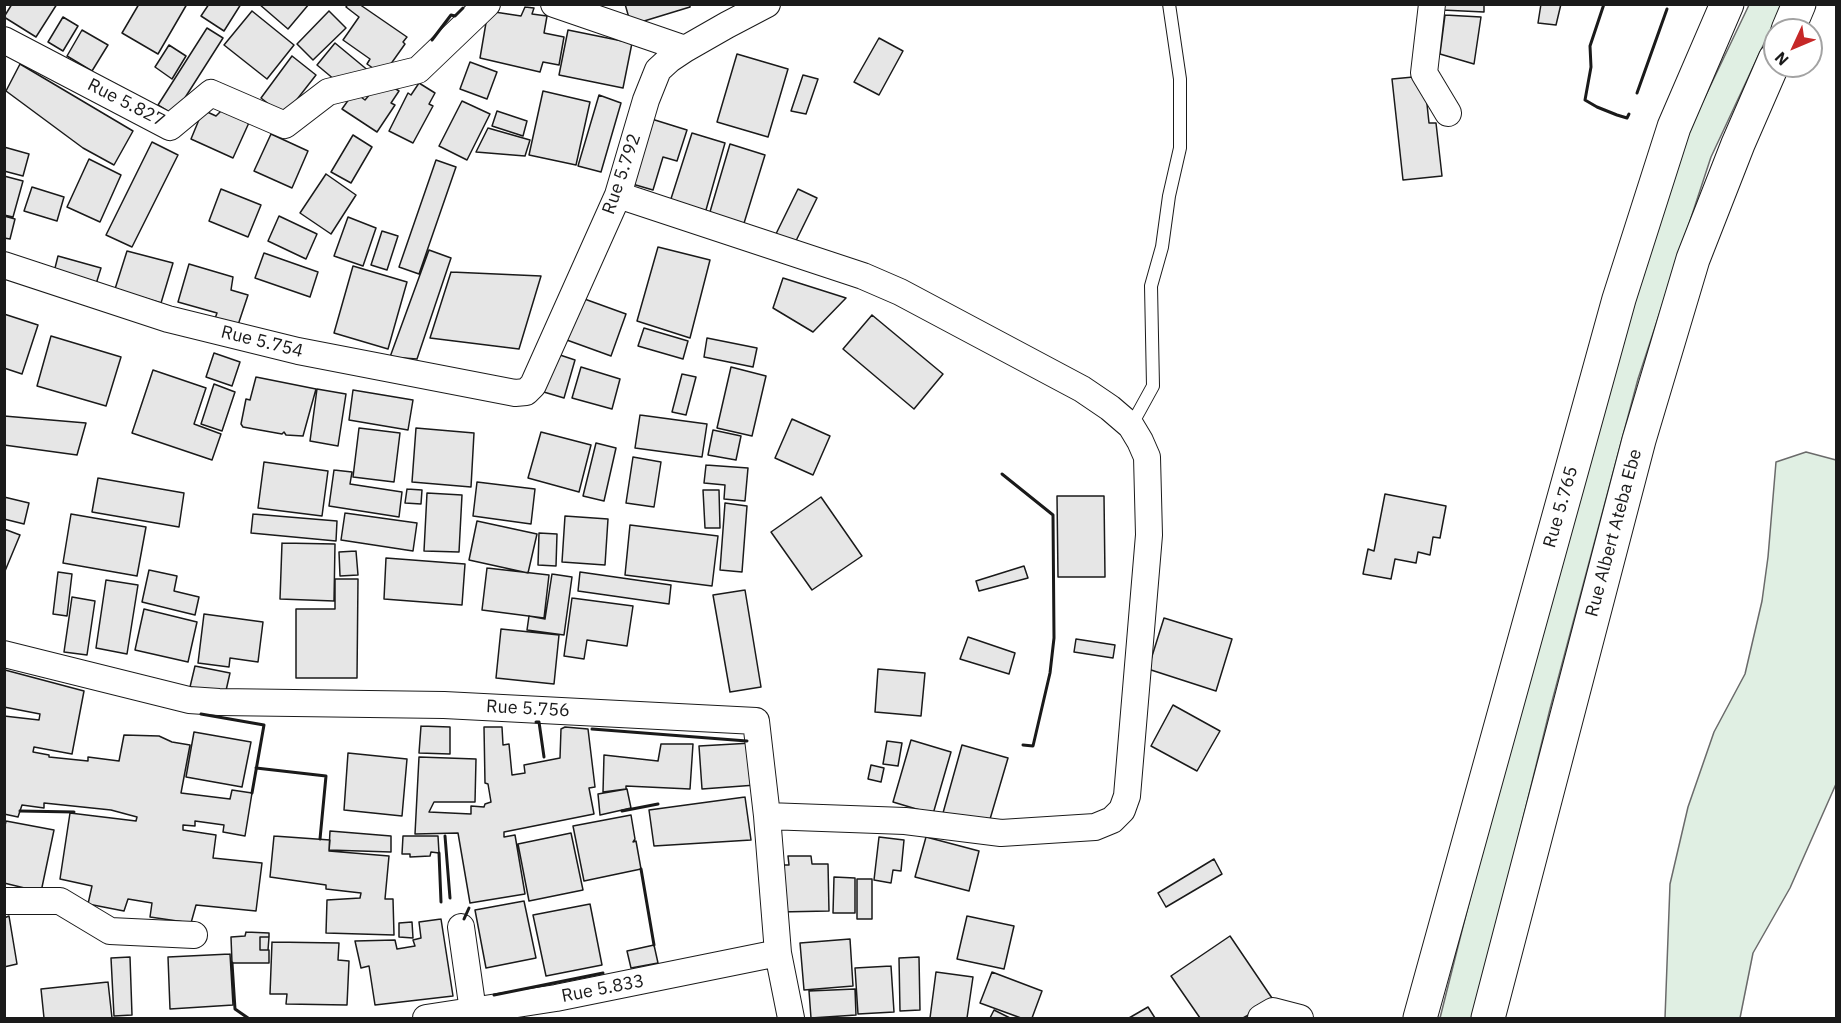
<!DOCTYPE html>
<html>
<head>
<meta charset="utf-8">
<style>
  body { margin:0 }
  #map { position:relative; width:1841px; height:1023px; overflow:hidden; background:#fff; font-family:"IBM Plex Sans",sans-serif }
  canvas { display:block }
  .frame { position:absolute; inset:0; border:6px solid #1a1a1a; pointer-events:none }
  .north { position:absolute; left:1763px; top:18px; width:60px; height:60px; box-sizing:border-box; background:#fff; border:2px solid #a3a3a3; border-radius:50%; rotate:226deg; font-size:16px; font-weight:700; line-height:24px; text-align:center; color:#1a1a1a }
  .north::after { content:''; display:block; margin:auto; width:21px; height:27px; background:#c62828; clip-path:polygon(50% 0,100% 100%,50% 72%,0 100%) }
</style>
</head>
<body>
<div id="map">
<canvas width="1841" height="1023"></canvas>
<div class="frame"></div>
<div class="north">N</div>
</div>
<script>
const g = document.querySelector('canvas').getContext('2d');
g.lineJoin = 'round';
function fillPath(path, color) {
  g.fillStyle = color;
  g.fill(path, 'evenodd');
}
function toPath(rows) {
  const path = new Path2D();
  for (const r of rows) {
    path.moveTo(r[0], r[1]);
    for (let i = 2; i < r.length; i += 2) path.lineTo(r[i], r[i + 1]);
  }
  return path;
}
function trace(path, color, width, dash) {
  g.strokeStyle = color;
  g.lineWidth = width;
  g.lineCap = dash ? 'butt' : 'round';
  g.setLineDash(dash || []);
  g.stroke(path);
}
function write(font, color, halo, rows, align = 'center') {
  g.font = font + ' "IBM Plex Sans",sans-serif';
  g.lineWidth = 4.5;
  g.setLineDash([]);
  g.textBaseline = 'middle';
  g.strokeStyle = halo;
  g.fillStyle = color;
  for (const [text, x, y, turn = 0] of rows) {
    g.save();
    g.translate(x, y);
    g.rotate((+turn || 0) * Math.PI / 180);
    g.textAlign = isNaN(turn) ? turn : align;
    if (halo) g.strokeText(text, 0, 0);
    g.fillText(text, 0, 0);
    g.restore();
  }
}
const green = toPath([
  [1749,5,1782,5,1711,157,1638,379,1550,709,1474,1018,1440,1018,1520,700,1613,375,1683,143,1749,5],
  [1806,452,1836,460,1836,784,1790,888,1753,953,1740,1018,1665,1018,1670,884,1688,807,1714,732,1745,674,1762,601,1768,557,1776,462,1806,452]
]);
const building = toPath([
  [12,4,57,4,36,37,4,17,12,4],
  [139,4,187,4,158,54,122,33,139,4],
  [209,4,241,4,224,31,201,16,209,4],
  [259,4,309,4,288,29,259,4],
  [348,4,359,4,407,37,403,42,405,44,383,75,367,64,370,59,343,40,359,17,346,7,348,4],
  [625,4,690,4,690,7,631,25,625,4],
  [1442,4,1484,4,1484,12,1442,10,1442,4],
  [1541,4,1561,4,1556,25,1538,23,1541,4],
  [525,7,534,8,532,14,547,16,544,33,564,37,559,65,543,62,540,72,480,58,488,11,521,16,525,7],
  [252,11,294,45,267,79,224,45,252,11],
  [329,11,346,28,313,60,297,44,329,11],
  [1445,15,1481,17,1474,64,1440,54,1445,15],
  [63,17,78,26,63,51,48,42,63,17],
  [207,28,223,38,174,115,158,105,207,28],
  [82,30,108,45,92,71,67,56,82,30],
  [568,30,632,43,623,88,559,75,568,30],
  [879,38,903,51,879,95,854,82,879,38],
  [335,43,370,72,341,85,317,65,335,43],
  [169,45,186,56,172,79,155,67,169,45],
  [737,54,788,69,768,137,717,122,737,54],
  [292,56,316,75,284,116,261,98,292,56],
  [470,62,497,72,487,99,460,89,470,62],
  [20,64,133,131,114,165,83,148,6,91,20,64],
  [803,75,818,79,806,114,791,111,803,75],
  [1424,76,1429,123,1436,123,1442,176,1403,180,1392,79,1424,76],
  [382,80,399,91,391,103,395,105,377,132,342,109,354,92,365,100,382,80],
  [419,83,435,93,429,104,433,106,413,143,389,131,408,93,411,95,419,83],
  [543,91,590,102,576,165,529,155,543,91],
  [599,95,621,103,601,172,578,166,599,95],
  [462,101,490,114,467,160,439,146,462,101],
  [222,102,252,116,233,158,191,139,203,110,216,116,221,111,218,110,222,102],
  [497,111,527,121,523,136,492,126,497,111],
  [642,116,687,130,677,161,663,157,653,190,622,181,642,116],
  [488,128,530,140,525,156,476,152,488,128],
  [692,133,725,143,704,217,669,205,692,133],
  [271,134,308,151,292,188,254,171,271,134],
  [353,135,372,147,351,183,331,172,353,135],
  [152,142,178,155,132,247,106,235,152,142],
  [730,144,765,155,741,233,707,222,730,144],
  [4,147,29,154,23,176,4,171,4,147],
  [89,159,121,175,100,222,67,207,89,159],
  [436,160,456,167,419,274,399,267,436,160],
  [326,174,356,195,331,234,300,213,326,174],
  [4,176,23,181,13,217,4,215,4,176],
  [32,187,64,197,57,221,24,211,32,187],
  [221,189,261,205,248,237,209,221,221,189],
  [798,189,817,198,791,251,772,242,798,189],
  [4,216,15,219,10,239,4,238,4,216],
  [279,216,317,234,306,259,268,241,279,216],
  [348,217,376,228,363,266,334,256,348,217],
  [382,231,398,236,387,270,371,265,382,231],
  [658,247,710,260,690,338,637,321,658,247],
  [429,250,451,258,417,359,390,357,429,250],
  [127,251,173,263,161,303,115,289,127,251],
  [264,253,318,272,310,297,255,278,264,253],
  [58,256,101,268,96,284,54,272,58,256],
  [189,264,233,277,231,290,248,295,236,331,213,324,217,313,178,302,189,264],
  [353,266,407,282,388,349,334,333,353,266],
  [451,272,541,276,519,349,430,338,451,272],
  [783,278,846,298,813,332,773,308,783,278],
  [568,293,626,314,611,356,553,335,568,293],
  [4,314,38,325,22,374,4,368,4,314],
  [872,315,943,374,914,409,843,349,872,315],
  [644,328,688,341,683,359,638,346,644,328],
  [51,336,121,357,106,406,37,386,51,336],
  [707,338,757,348,753,367,704,357,707,338],
  [548,351,575,360,564,398,537,390,548,351],
  [214,353,240,362,232,386,206,377,214,353],
  [581,367,620,379,612,409,572,398,581,367],
  [731,367,766,376,752,436,717,428,731,367],
  [153,370,206,388,194,424,221,434,212,460,132,433,153,370],
  [682,374,696,377,686,415,672,412,682,374],
  [256,377,316,389,303,436,286,435,284,432,282,434,243,427,241,424,246,399,250,400,256,377],
  [214,384,235,392,222,431,201,424,214,384],
  [317,389,346,394,338,446,310,441,317,389],
  [353,390,413,400,408,430,349,420,353,390],
  [640,415,707,424,702,457,635,448,640,415],
  [4,416,86,423,77,455,4,445,4,416],
  [792,419,830,436,813,475,775,458,792,419],
  [359,428,400,433,394,482,353,477,359,428],
  [416,428,474,433,471,487,412,482,416,428],
  [713,430,741,436,736,460,708,455,713,430],
  [541,432,591,445,579,492,528,478,541,432],
  [596,443,616,448,604,501,583,496,596,443],
  [633,457,661,462,654,507,626,503,633,457],
  [264,462,328,471,322,516,258,508,264,462],
  [706,465,748,468,745,501,724,499,725,485,704,483,706,465],
  [334,470,352,472,350,484,402,492,399,517,329,506,334,470],
  [98,478,184,493,179,527,92,512,98,478],
  [477,482,535,489,531,524,473,516,477,482],
  [407,489,422,490,421,504,405,503,407,489],
  [703,490,719,490,720,528,705,528,703,490],
  [427,493,462,495,459,552,424,551,427,493],
  [1385,494,1446,506,1440,538,1433,537,1430,555,1418,552,1416,563,1395,559,1391,579,1363,574,1368,549,1374,551,1385,494],
  [1057,496,1104,496,1105,577,1058,577,1057,496],
  [4,497,29,503,24,524,4,519,4,497],
  [821,497,862,556,812,590,771,532,821,497],
  [725,503,747,506,742,572,720,570,725,503],
  [345,513,417,523,413,551,341,540,345,513],
  [71,514,146,527,137,576,63,563,71,514],
  [253,514,337,521,336,541,251,533,253,514],
  [565,516,608,519,605,565,562,562,565,516],
  [477,521,537,534,528,573,469,560,477,521],
  [630,525,718,536,712,586,625,575,630,525],
  [4,529,20,535,5,571,4,571,4,529],
  [539,533,557,534,556,566,538,565,539,533],
  [282,543,335,544,334,601,280,599,282,543],
  [356,551,358,575,340,576,339,552,356,551],
  [386,558,465,564,462,605,384,599,386,558],
  [1024,566,1028,578,979,591,976,581,1024,566],
  [487,568,549,575,544,618,482,610,487,568],
  [149,570,177,576,174,591,199,597,195,615,142,602,149,570],
  [58,572,72,574,67,616,53,614,58,572],
  [580,572,671,585,669,604,578,591,580,572],
  [552,574,572,577,564,635,527,630,529,616,545,619,552,574],
  [335,579,358,579,357,678,296,678,296,609,335,609,335,579],
  [106,580,138,585,127,654,96,648,106,580],
  [745,590,761,687,730,692,713,595,745,590],
  [72,597,95,601,87,655,64,652,72,597],
  [572,598,633,606,627,646,587,640,584,659,564,656,572,598],
  [144,609,197,622,188,662,135,650,144,609],
  [204,614,263,622,258,662,230,658,229,667,198,663,204,614],
  [1164,618,1232,639,1216,691,1148,669,1164,618],
  [501,629,559,635,554,684,496,678,501,629],
  [968,637,1015,653,1009,674,960,659,968,637],
  [1076,639,1115,645,1113,658,1074,652,1076,639],
  [195,666,230,673,225,695,190,687,195,666],
  [878,669,925,673,921,716,875,712,878,669],
  [5,670,84,691,72,754,34,747,33,752,49,755,49,757,88,761,88,757,119,761,124,735,159,736,172,742,190,745,181,793,230,799,232,790,252,793,245,836,223,832,224,825,195,821,195,826,183,825,183,830,216,835,213,858,262,863,256,911,196,905,191,923,150,917,152,903,128,899,124,911,88,904,92,886,60,879,70,813,136,821,137,817,111,810,44,803,44,808,22,805,18,817,4,814,4,716,39,720,40,714,4,707,5,670],
  [1173,705,1220,731,1197,771,1151,746,1173,705],
  [421,726,450,727,450,754,419,753,421,726],
  [484,727,502,727,503,745,509,744,512,775,525,773,524,765,560,758,561,729,565,727,588,729,595,787,589,788,594,814,504,832,504,837,515,835,525,894,470,903,458,833,415,834,419,757,476,759,475,802,434,802,429,812,471,814,471,806,484,807,485,804,491,802,488,784,485,783,484,727],
  [194,732,251,742,242,787,186,777,194,732],
  [911,740,951,752,933,814,893,802,911,740],
  [887,741,902,743,898,766,883,764,887,741],
  [752,743,756,785,702,789,699,746,752,743],
  [661,744,693,744,690,789,626,786,626,789,603,792,604,755,658,761,661,744],
  [962,745,1008,758,988,826,943,813,962,745],
  [348,753,407,759,402,816,344,810,348,753],
  [871,765,884,768,881,782,868,779,871,765],
  [627,789,631,808,600,815,598,794,627,789],
  [745,797,751,840,654,846,649,810,745,797],
  [631,815,635,839,633,842,636,841,641,869,584,881,573,826,631,815],
  [6,821,54,830,41,892,4,883,4,830,6,821],
  [330,831,391,836,391,852,329,850,330,831],
  [571,833,583,890,529,901,518,844,571,833],
  [274,836,330,840,329,851,389,856,385,899,393,899,394,935,326,933,327,900,360,898,361,893,326,889,326,885,270,877,274,836],
  [403,836,438,836,439,853,431,852,430,856,410,857,410,854,402,854,403,836],
  [879,837,904,840,901,871,893,870,891,883,874,880,879,837],
  [926,837,979,851,969,891,915,877,926,837],
  [788,856,811,856,812,864,828,864,829,911,779,912,778,865,789,865,788,856],
  [1214,859,1222,874,1166,907,1158,893,1214,859],
  [834,877,855,878,855,913,833,913,834,877],
  [857,879,872,879,872,919,857,919,857,879],
  [524,901,536,958,486,968,475,910,524,901],
  [590,904,602,965,546,976,533,915,590,904],
  [9,916,17,964,4,967,4,918,9,916],
  [967,916,1014,926,1004,969,957,959,967,916],
  [441,919,453,996,375,1005,369,966,361,968,355,941,395,940,397,949,415,946,413,940,421,938,419,922,441,919],
  [412,922,413,938,399,937,399,923,412,922],
  [246,932,269,933,269,937,260,937,260,950,269,950,269,963,232,963,231,937,245,936,246,932],
  [1230,936,1274,1001,1243,1018,1200,1018,1171,976,1230,936],
  [260,937,269,937,268,950,260,950,260,937],
  [850,939,853,986,804,990,800,943,850,939],
  [272,942,339,943,338,960,349,961,347,1005,286,1004,287,994,270,994,272,942],
  [654,945,658,963,631,968,627,951,654,945],
  [230,954,233,1005,170,1009,168,957,230,954],
  [130,957,132,1015,114,1016,111,958,130,957],
  [919,957,920,1010,900,1011,899,958,919,957],
  [891,966,894,1012,858,1014,855,968,891,966],
  [936,972,973,977,967,1018,930,1018,936,972],
  [992,972,1042,991,1032,1018,1021,1018,980,1003,992,972],
  [108,982,112,1018,44,1018,41,989,108,982],
  [855,989,856,1015,811,1018,809,991,855,989],
  [1148,1007,1155,1018,1129,1018,1148,1007],
  [994,1010,1010,1018,990,1018,994,1010]
]);
const service = toPath([
  [1131,426,1153,386,1151,286,1162,247,1169,196,1180,148,1180,79,1169,4]
]);
const minor = toPath([
  [554,4,685,49],
  [1432,4,1424,73,1448,113],
  [4,40,170,127,211,93,285,125,328,92,418,70,487,4],
  [618,195,863,276,900,292,1082,389,1110,408,1131,426,1140,441,1147,457,1149,535,1127,796,1122,810,1112,820,1095,827,1001,833,905,821,767,816],
  [4,265,168,319,298,351,515,393,526,392,533,385,618,195,646,100,658,70,670,59,685,49,727,25,767,4],
  [4,654,189,700,219,702,444,705,756,721,767,816,778,953,791,1018],
  [4,901,60,901,110,931,194,935],
  [461,927,473,1011],
  [426,1018,556,998,778,953],
  [1261,1018,1273,1011,1300,1018]
]);
const trunk = toPath([
  [1788,30,1799,4],
  [1420,1018,1619,299,1674,127,1727,4],
  [1488,1018,1639,440,1693,259,1738,144,1775,59]
]);
const wall = toPath([
  [1604,4,1590,46,1591,67,1585,100,1597,107,1617,115,1627,118,1629,114],
  [432,40,451,15,455,16,463,8],
  [1637,93,1667,9],
  [1002,474,1053,515,1054,638,1050,673,1033,746,1023,745],
  [201,714,264,725,252,793],
  [536,722,539,722,544,757],
  [592,729,747,741],
  [256,768,326,776,320,839],
  [20,811,74,812],
  [622,811,658,804],
  [445,836,450,898],
  [439,853,441,902],
  [641,869,654,945],
  [464,919,469,908],
  [232,963,235,1009,248,1018],
  [494,995,603,973]
]);
const streetNames = [
  ["Rue 5.827",126,103,27],
  ["Rue 5.792",622,174,-71],
  ["Rue 5.754",262,342,14],
  ["Rue 5.765",1561,507,-74],
  ["Rue Albert Ateba Ebe",1614,533,-75],
  ["Rue 5.756",528,709,3],
  ["Rue 5.833",603,989,-11]
];
fillPath(green, '#e0efe3');
trace(green, '#6a6a6a', 1.5);
fillPath(building, '#e6e6e6');
trace(building, '#1a1a1a', 1.5);
trace(service, '#1a1a1a', 14);
trace(minor, '#1a1a1a', 28);
trace(trunk, '#1a1a1a', 35);
trace(service, '#fff', 12);
trace(minor, '#fff', 26);
trace(trunk, '#fff', 33);
trace(wall, '#1a1a1a', 3);
write('18px', '#1a1a1a', '#fff', streetNames);
</script>
</body>
</html>
